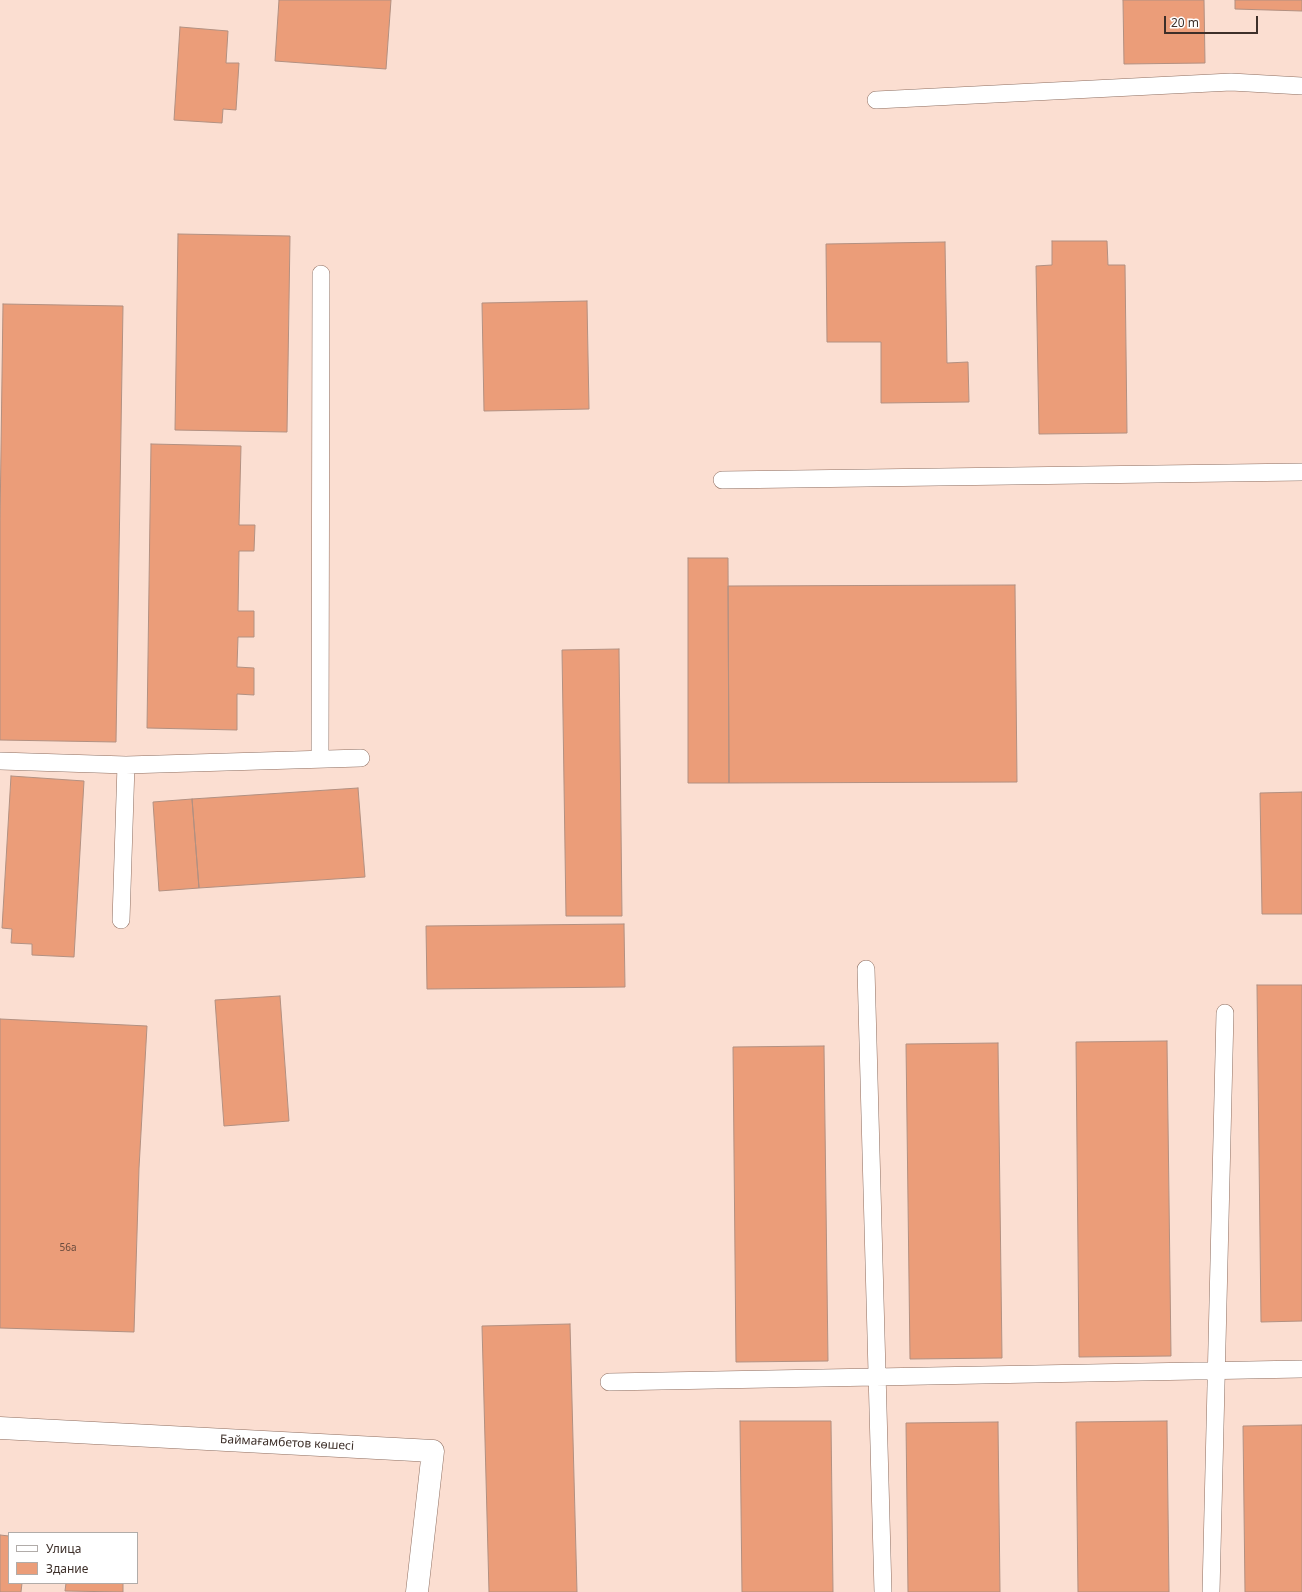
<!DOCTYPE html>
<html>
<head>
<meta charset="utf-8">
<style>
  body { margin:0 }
  #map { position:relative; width:1302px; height:1592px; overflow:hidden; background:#fbded1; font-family:"Noto Sans",sans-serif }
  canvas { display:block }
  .legend { position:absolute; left:8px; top:1532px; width:130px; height:52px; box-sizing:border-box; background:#fff; border:1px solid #b1aca9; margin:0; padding:5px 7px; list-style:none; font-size:12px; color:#3d2f29 }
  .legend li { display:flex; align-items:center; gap:8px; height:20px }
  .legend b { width:20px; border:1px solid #b1aca9 }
  .scale { position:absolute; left:1164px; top:16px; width:94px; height:18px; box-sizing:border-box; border:2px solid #3d2f29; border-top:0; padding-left:5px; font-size:12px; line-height:14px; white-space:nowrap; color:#3d2f29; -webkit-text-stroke:3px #fff; paint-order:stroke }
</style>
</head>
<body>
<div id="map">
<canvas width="1302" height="1592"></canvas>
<ul class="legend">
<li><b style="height:5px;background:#fff"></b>Улица</li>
<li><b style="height:11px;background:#eb9d79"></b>Здание</li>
</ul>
<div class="scale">20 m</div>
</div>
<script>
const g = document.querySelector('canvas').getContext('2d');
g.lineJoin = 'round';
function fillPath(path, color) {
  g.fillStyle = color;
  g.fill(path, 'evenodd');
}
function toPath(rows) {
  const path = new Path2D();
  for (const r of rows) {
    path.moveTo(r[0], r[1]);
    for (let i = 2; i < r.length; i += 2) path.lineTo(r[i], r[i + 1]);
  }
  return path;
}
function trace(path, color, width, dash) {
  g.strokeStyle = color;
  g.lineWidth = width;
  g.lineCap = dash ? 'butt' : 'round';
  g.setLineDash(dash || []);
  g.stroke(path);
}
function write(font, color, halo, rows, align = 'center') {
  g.font = font + ' "Noto Sans",sans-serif';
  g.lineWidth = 3.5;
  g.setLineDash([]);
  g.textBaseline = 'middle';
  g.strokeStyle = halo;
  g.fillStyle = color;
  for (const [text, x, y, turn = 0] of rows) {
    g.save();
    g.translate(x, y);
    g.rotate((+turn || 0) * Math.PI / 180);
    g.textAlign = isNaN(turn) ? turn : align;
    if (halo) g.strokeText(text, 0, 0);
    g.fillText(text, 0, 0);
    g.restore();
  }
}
const building = toPath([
  [279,0,391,0,386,69,275,61,279,0],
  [1123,0,1204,0,1205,63,1124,64,1123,0],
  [1235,0,1302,0,1302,11,1235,9,1235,0],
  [180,27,228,31,226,63,239,63,236,110,223,109,222,123,174,120,180,27],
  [178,234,290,236,287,432,175,430,178,234],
  [1052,241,1107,241,1108,265,1125,265,1127,433,1039,434,1036,266,1052,265,1052,241],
  [945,242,947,363,968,362,969,402,881,403,881,342,827,342,826,244,945,242],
  [587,301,589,409,484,411,482,303,587,301],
  [3,304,123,306,116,742,0,740,0,522,3,304],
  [151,444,241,446,239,525,255,525,254,551,239,551,238,611,254,611,254,637,238,637,237,667,254,668,254,695,237,694,237,730,147,728,151,444],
  [688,558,728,558,729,783,688,783,688,558],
  [1015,585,1017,782,729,783,728,586,1015,585],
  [619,649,622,916,566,916,562,650,619,649],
  [11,776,84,781,74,957,32,955,32,944,11,943,12,929,2,928,11,776],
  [358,788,365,877,199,888,192,799,358,788],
  [1302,792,1302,914,1262,914,1260,793,1302,792],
  [192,799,199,888,159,891,153,802,192,799],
  [624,924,625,987,427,989,426,926,624,924],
  [1257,985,1302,985,1302,1321,1261,1322,1257,985],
  [280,996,289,1121,224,1126,215,1000,280,996],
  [0,1019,147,1026,139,1168,134,1332,0,1328,0,1019],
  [1167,1041,1171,1356,1079,1357,1076,1042,1167,1041],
  [998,1043,1002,1358,910,1359,906,1044,998,1043],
  [824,1046,828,1361,736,1362,733,1047,824,1046],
  [570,1324,577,1592,489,1592,482,1326,570,1324],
  [740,1421,831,1421,833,1592,742,1592,740,1421],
  [1167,1421,1169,1592,1078,1592,1076,1422,1167,1421],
  [998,1422,1000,1592,908,1592,906,1423,998,1422],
  [1302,1425,1302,1592,1245,1592,1243,1426,1302,1425],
  [0,1535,9,1536,9,1583,22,1583,21,1592,0,1592,0,1535],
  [66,1583,123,1583,123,1592,65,1591,66,1583]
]);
const lane = toPath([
  [876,100,1231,82,1302,86],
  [722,480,1302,472],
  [320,759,321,274],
  [0,761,126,765,361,758],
  [121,920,126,765],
  [866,969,883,1592],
  [609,1382,1302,1369],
  [1211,1592,1225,1013]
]);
const street = toPath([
  [0,1428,433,1451,417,1592]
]);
const numberNames = [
  ["56а",68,1248]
];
const streetNames = [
  ["Баймағамбетов көшесі",287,1443,3]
];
fillPath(building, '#eb9d79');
trace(building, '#b29081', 1);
trace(lane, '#8e6e60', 18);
trace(street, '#8e6e60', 23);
trace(lane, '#fff', 17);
trace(street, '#fff', 22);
write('10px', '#684a3d', null, numberNames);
write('12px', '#3d2f29', '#fff', streetNames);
</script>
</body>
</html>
